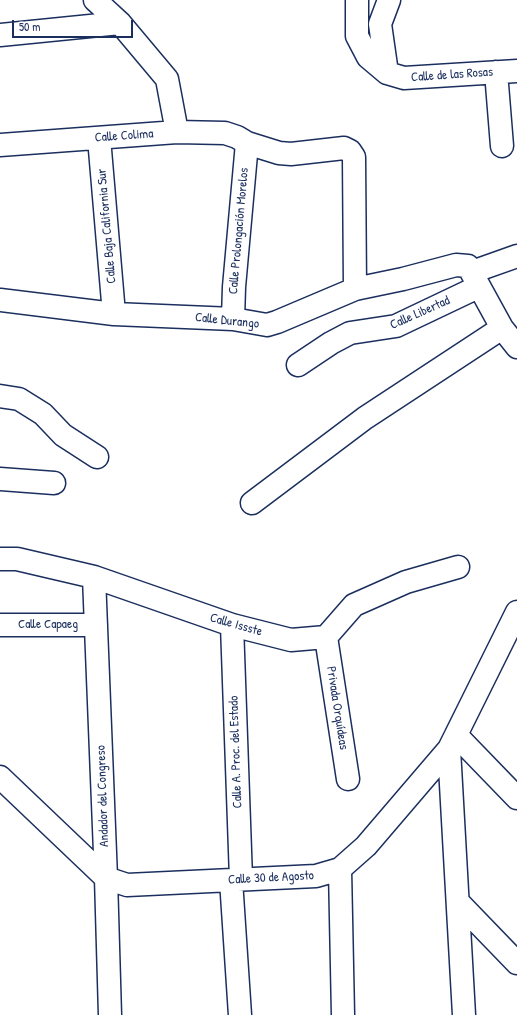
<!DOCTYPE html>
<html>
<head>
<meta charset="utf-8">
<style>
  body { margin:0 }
  #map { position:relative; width:517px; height:1015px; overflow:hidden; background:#fff; font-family:"Patrick Hand",sans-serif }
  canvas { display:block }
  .scale { position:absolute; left:12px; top:20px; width:121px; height:18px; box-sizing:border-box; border:2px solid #1b2f5e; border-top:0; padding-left:5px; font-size:12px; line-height:14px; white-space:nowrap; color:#1b2f5e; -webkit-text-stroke:3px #fff; paint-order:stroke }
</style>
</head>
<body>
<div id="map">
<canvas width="517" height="1015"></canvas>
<div class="scale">50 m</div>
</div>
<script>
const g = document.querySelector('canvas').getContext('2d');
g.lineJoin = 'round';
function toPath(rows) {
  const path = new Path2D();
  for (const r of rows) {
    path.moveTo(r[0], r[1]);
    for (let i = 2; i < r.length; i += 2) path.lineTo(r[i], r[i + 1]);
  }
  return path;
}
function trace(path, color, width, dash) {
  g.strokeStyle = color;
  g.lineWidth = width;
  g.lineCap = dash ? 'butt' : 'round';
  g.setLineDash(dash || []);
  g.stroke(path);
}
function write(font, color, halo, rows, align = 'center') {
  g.font = font + ' "Patrick Hand",sans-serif';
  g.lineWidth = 3;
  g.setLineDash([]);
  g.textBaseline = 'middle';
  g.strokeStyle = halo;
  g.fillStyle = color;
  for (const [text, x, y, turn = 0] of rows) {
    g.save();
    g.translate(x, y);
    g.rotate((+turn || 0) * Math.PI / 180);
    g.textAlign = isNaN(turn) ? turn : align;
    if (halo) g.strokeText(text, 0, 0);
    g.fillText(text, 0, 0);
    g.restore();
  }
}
const minor = toPath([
  [95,0,120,23,167,79,177,132],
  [357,0,357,36,368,57,387,73,404,78,517,71],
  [0,35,120,23],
  [496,72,502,146],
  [387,73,380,24,389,0],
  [99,138,114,314],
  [0,145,177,132,225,133,237,137,247,143,279,153,291,154,344,148,350,151,354,157,355,289],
  [472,272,517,256],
  [0,300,114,314,233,319,267,325,277,322,355,289,403,279,456,265,468,266,502,328,517,347],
  [233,319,234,287,247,143],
  [298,365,331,343,350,333,396,326,478,287],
  [0,396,19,399,43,414,63,435,97,457],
  [0,479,54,483],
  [252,503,365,418,502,328],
  [0,559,17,559,94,577,232,625,291,640,326,637,354,605,406,582,458,567],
  [94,577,106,878,110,1015],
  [0,625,96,625],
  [232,625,241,879],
  [326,637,348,779],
  [456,735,517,798],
  [449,749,464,1015],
  [0,777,106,878,127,885,316,876,340,869,366,846,449,749,517,612],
  [340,869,343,1015],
  [231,880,240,1015],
  [458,902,517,963]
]);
const streetNames = [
  ["Calle de las Rosas",452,75,-4],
  ["Calle Colima",124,136,-4],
  ["Calle Baja California Sur",107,226,-95],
  ["Calle Prolongación Morelos",239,231,-85],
  ["Calle Libertad",420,313,-24],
  ["Calle Durango",227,321,6],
  ["Calle Capaeg",48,625],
  ["Calle Issste",236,625,16],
  ["Privada Orquídeas",337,708,81],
  ["Calle A. Proc. del Estado",236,752,-92],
  ["Andador del Congreso",103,796,-92],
  ["Calle 30 de Agosto",271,878,-3]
];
trace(minor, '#1b2f5e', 25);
trace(minor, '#fff', 22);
write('13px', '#1b2f5e', '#fff', streetNames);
</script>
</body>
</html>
